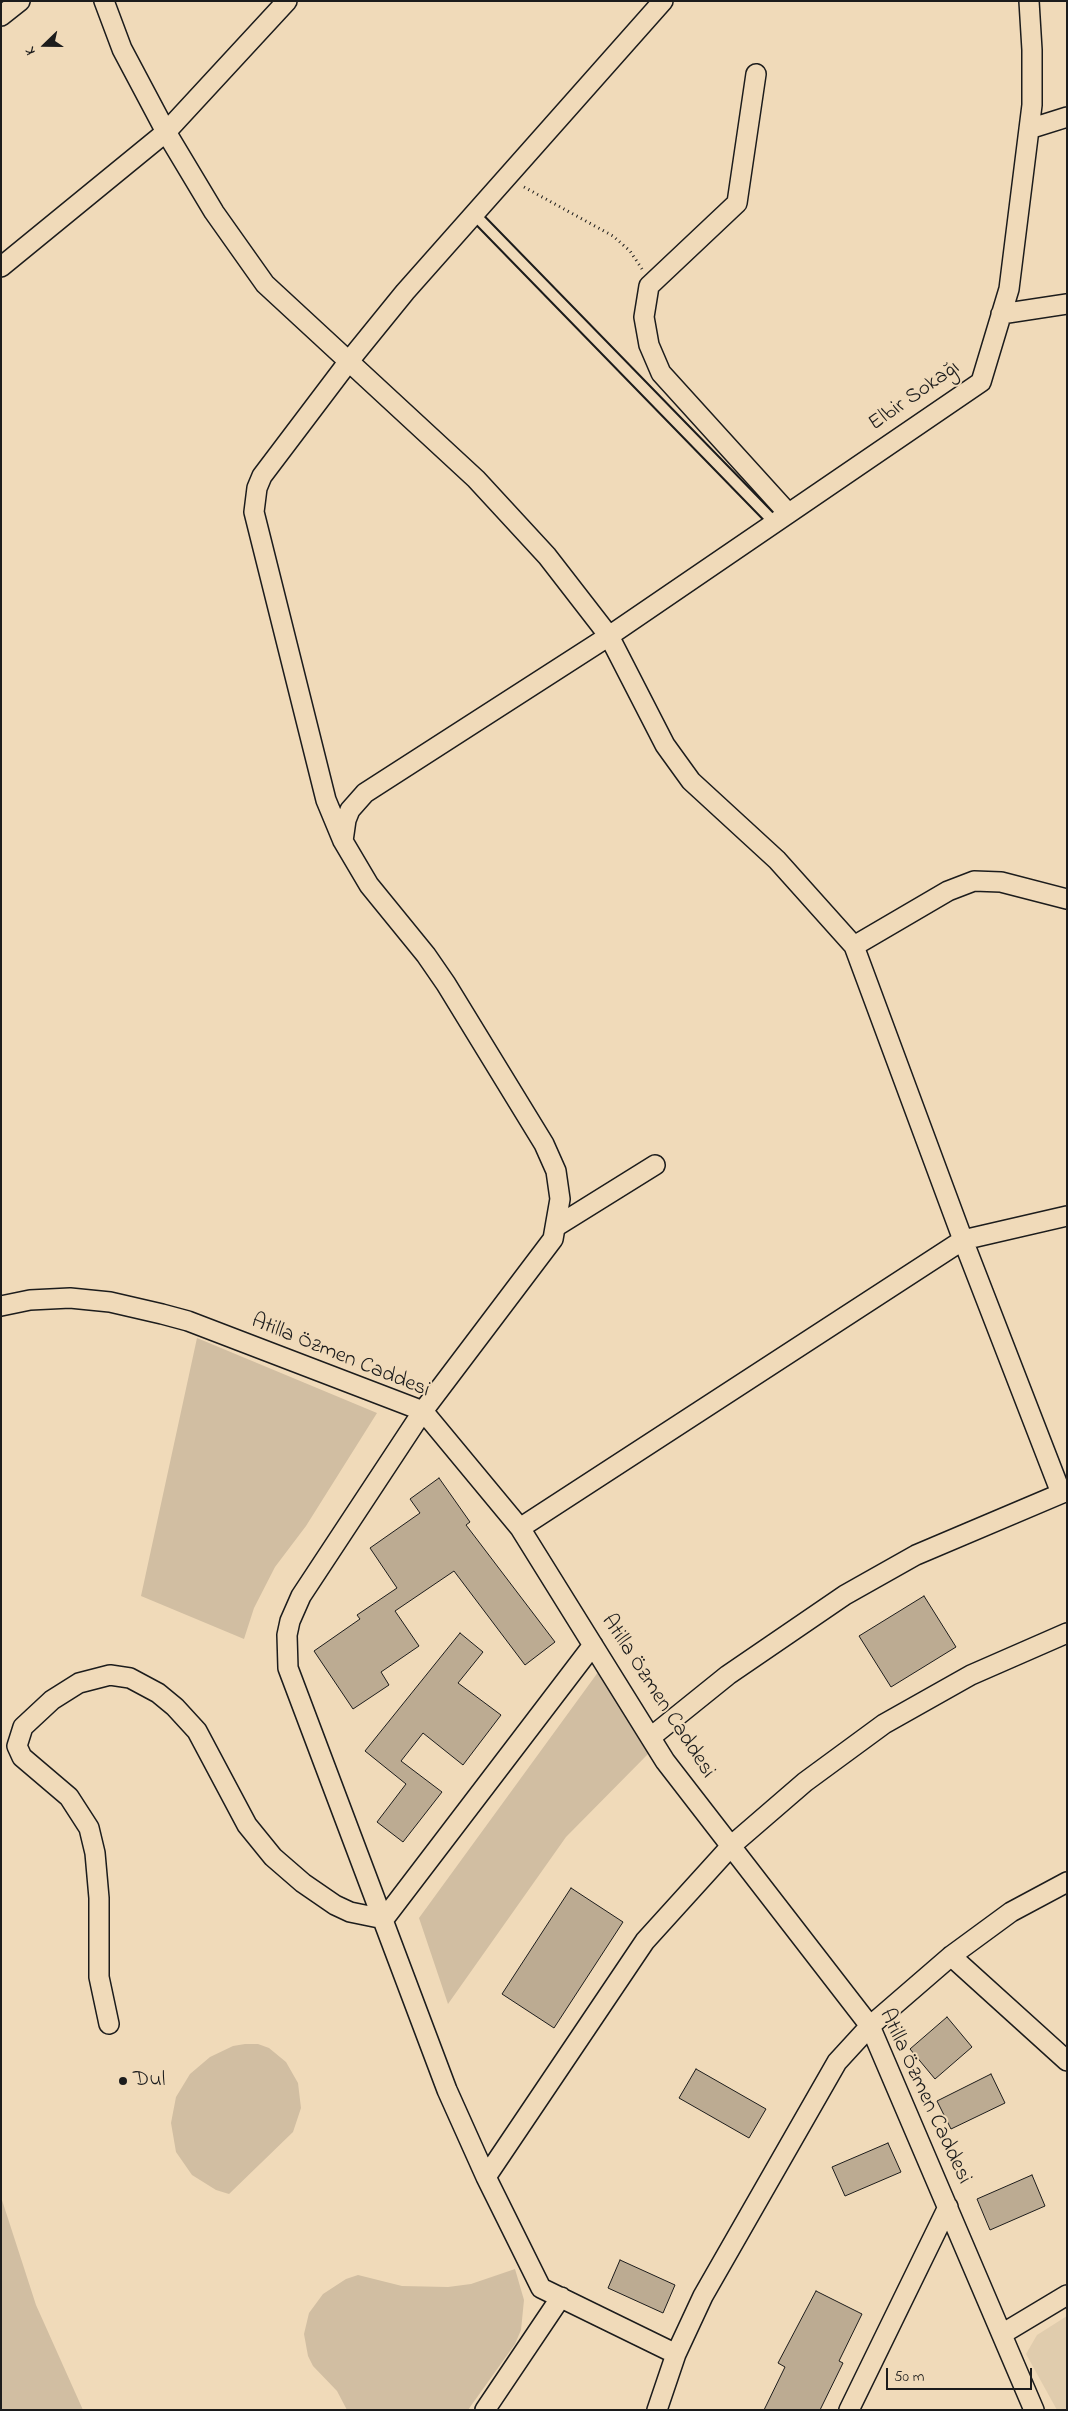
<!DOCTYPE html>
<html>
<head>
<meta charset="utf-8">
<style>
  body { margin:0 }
  #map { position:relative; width:1068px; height:2411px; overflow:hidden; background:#f0dab9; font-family:"Indie Flower",sans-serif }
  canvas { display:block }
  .frame { position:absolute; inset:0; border:2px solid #1c1c1c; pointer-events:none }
  .north { position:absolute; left:20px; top:20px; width:50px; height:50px; -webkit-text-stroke:4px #f0dab9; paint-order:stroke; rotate:248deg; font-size:14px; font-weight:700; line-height:20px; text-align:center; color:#1c1c1c }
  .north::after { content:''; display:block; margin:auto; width:18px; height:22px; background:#1c1c1c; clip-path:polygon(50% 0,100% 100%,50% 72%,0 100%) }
  .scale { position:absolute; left:886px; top:2368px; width:146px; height:22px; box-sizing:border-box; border:2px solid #1c1c1c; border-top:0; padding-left:6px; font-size:15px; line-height:18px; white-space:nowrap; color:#1c1c1c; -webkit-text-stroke:4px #f0dab9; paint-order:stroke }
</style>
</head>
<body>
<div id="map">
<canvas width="1068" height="2411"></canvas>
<div class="frame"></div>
<div class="north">K</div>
<div class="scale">50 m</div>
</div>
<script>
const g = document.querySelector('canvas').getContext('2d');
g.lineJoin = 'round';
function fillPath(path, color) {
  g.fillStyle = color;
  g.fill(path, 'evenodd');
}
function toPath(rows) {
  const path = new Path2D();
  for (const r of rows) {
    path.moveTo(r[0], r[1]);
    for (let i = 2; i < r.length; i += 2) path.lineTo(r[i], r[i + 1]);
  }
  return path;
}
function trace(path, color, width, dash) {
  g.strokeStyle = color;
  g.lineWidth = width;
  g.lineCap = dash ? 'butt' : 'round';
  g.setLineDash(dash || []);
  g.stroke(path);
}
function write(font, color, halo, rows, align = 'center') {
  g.font = font + ' "Indie Flower",sans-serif';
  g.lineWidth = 4;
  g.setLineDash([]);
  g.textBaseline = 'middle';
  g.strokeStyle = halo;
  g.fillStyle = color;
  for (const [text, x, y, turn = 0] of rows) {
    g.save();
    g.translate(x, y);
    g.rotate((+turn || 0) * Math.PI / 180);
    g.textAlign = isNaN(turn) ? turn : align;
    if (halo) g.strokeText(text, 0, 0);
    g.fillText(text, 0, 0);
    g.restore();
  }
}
const built = toPath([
  [1067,2316,1067,2410,1057,2410,1026,2354,1037,2335]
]);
const green = toPath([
  [197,1338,377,1413,306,1526,275,1567,254,1608,244,1639,141,1596],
  [604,1664,651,1751,566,1837,448,2004,419,1918],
  [245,2044,258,2044,269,2048,286,2062,298,2083,301,2108,293,2132,229,2194,216,2190,192,2175,176,2152,171,2123,176,2097,190,2074,210,2057,233,2046],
  [1,2197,36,2305,83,2410,1,2410],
  [515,2269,524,2300,521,2330,515,2344,468,2410,347,2410,337,2391,313,2366,308,2356,304,2334,309,2313,323,2294,346,2279,358,2275,402,2286,448,2287,471,2284]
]);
const building = toPath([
  [439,1478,470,1522,466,1525,555,1642,525,1665,454,1571,395,1611,419,1646,381,1672,389,1685,353,1709,314,1651,360,1619,357,1615,397,1588,370,1548,420,1513,410,1499,439,1478],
  [924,1596,956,1647,891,1687,859,1636,924,1596],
  [460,1633,483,1652,458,1683,501,1715,463,1765,423,1733,401,1761,442,1792,403,1842,377,1822,406,1784,365,1751,460,1633],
  [571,1888,623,1922,554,2028,502,1994,571,1888],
  [947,2017,972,2047,935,2079,910,2049,947,2017],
  [696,2069,766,2109,749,2138,679,2098,696,2069],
  [991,2074,1005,2103,951,2129,937,2101,991,2074],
  [888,2143,901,2172,845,2196,832,2167,888,2143],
  [1032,2175,1045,2206,990,2230,977,2199,1032,2175],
  [620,2260,675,2285,663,2313,608,2288,620,2260],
  [816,2291,862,2314,839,2361,843,2363,820,2410,764,2410,785,2367,778,2363,816,2291]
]);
const path = toPath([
  [524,187,613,236,630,251,642,269]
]);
const service = toPath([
  [474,214,774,522]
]);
const minor = toPath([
  [104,1,122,49,166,132,214,212,265,284,476,479,547,556,609,636,665,745,691,781,777,860,854,946,963,1240,1061,1493],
  [663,1,405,292,349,361,262,476,257,488,254,512,326,800,343,841,369,885,426,955,446,984,544,1144,556,1171,560,1199,553,1239,423,1411,301,1596,290,1621,287,1635,288,1668,447,2090,486,2177,541,2288,676,2354],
  [1,16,20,1],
  [756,74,737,203,649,286,644,317,649,345,661,373,788,513],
  [1029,129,1067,117],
  [1,267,166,132,287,1],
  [1001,314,1067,304],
  [343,841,346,820,350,810,365,793,609,636,981,382,1009,289,1032,105,1032,50,1029,1],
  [854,946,948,891,974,881,1001,882,1067,899],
  [557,1226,655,1165],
  [1,1306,30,1300,70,1298,110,1302,162,1314,188,1321,423,1411,520,1528,665,1761,870,2026,1034,2410],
  [520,1528,963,1240,1067,1216],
  [651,1737,728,1675,845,1595,916,1555,1067,1491],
  [951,1956,1067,2061],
  [109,2024,99,1977,99,1898,95,1853,89,1828,69,1797,22,1757,17,1746,23,1727,52,1700,79,1683,110,1675,130,1678,158,1693,175,1707,197,1731,247,1825,273,1857,303,1883,335,1905,350,1912,384,1919,593,1645],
  [486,2177,645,1941,732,1845,805,1782,884,1724,971,1675,1067,1633],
  [1002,2334,1067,2295],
  [485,2410,561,2297],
  [657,2410,676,2354,703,2296,837,2062,870,2026,951,1956,1011,1912,1067,1882],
  [849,2410,948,2207]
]);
const markers = [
  [123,2081,5,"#1c1c1c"]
];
const streetNames = [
  ["Elbir Sokağı",915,397,-35],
  ["Atilla Özmen Caddesi",340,1357,22],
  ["Atilla Özmen Caddesi",657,1697,57],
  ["Atilla Özmen Caddesi",924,2097,65]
];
const poiNames = [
  ["Dul",133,2081]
];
fillPath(built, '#e0ccad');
fillPath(green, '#d1bea2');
fillPath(building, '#bcab92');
trace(building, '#1c1c1c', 1);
trace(service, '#1c1c1c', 14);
trace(minor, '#1c1c1c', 22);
trace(path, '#1c1c1c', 3, [1, 4]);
trace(service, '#f0dab9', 10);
trace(minor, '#f0dab9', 19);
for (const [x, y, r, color] of markers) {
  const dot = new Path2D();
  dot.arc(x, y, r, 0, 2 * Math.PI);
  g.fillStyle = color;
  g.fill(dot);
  trace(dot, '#f0dab9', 2);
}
write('22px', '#1c1c1c', '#f0dab9', streetNames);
write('22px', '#1c1c1c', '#f0dab9', poiNames, 'left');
</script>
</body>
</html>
